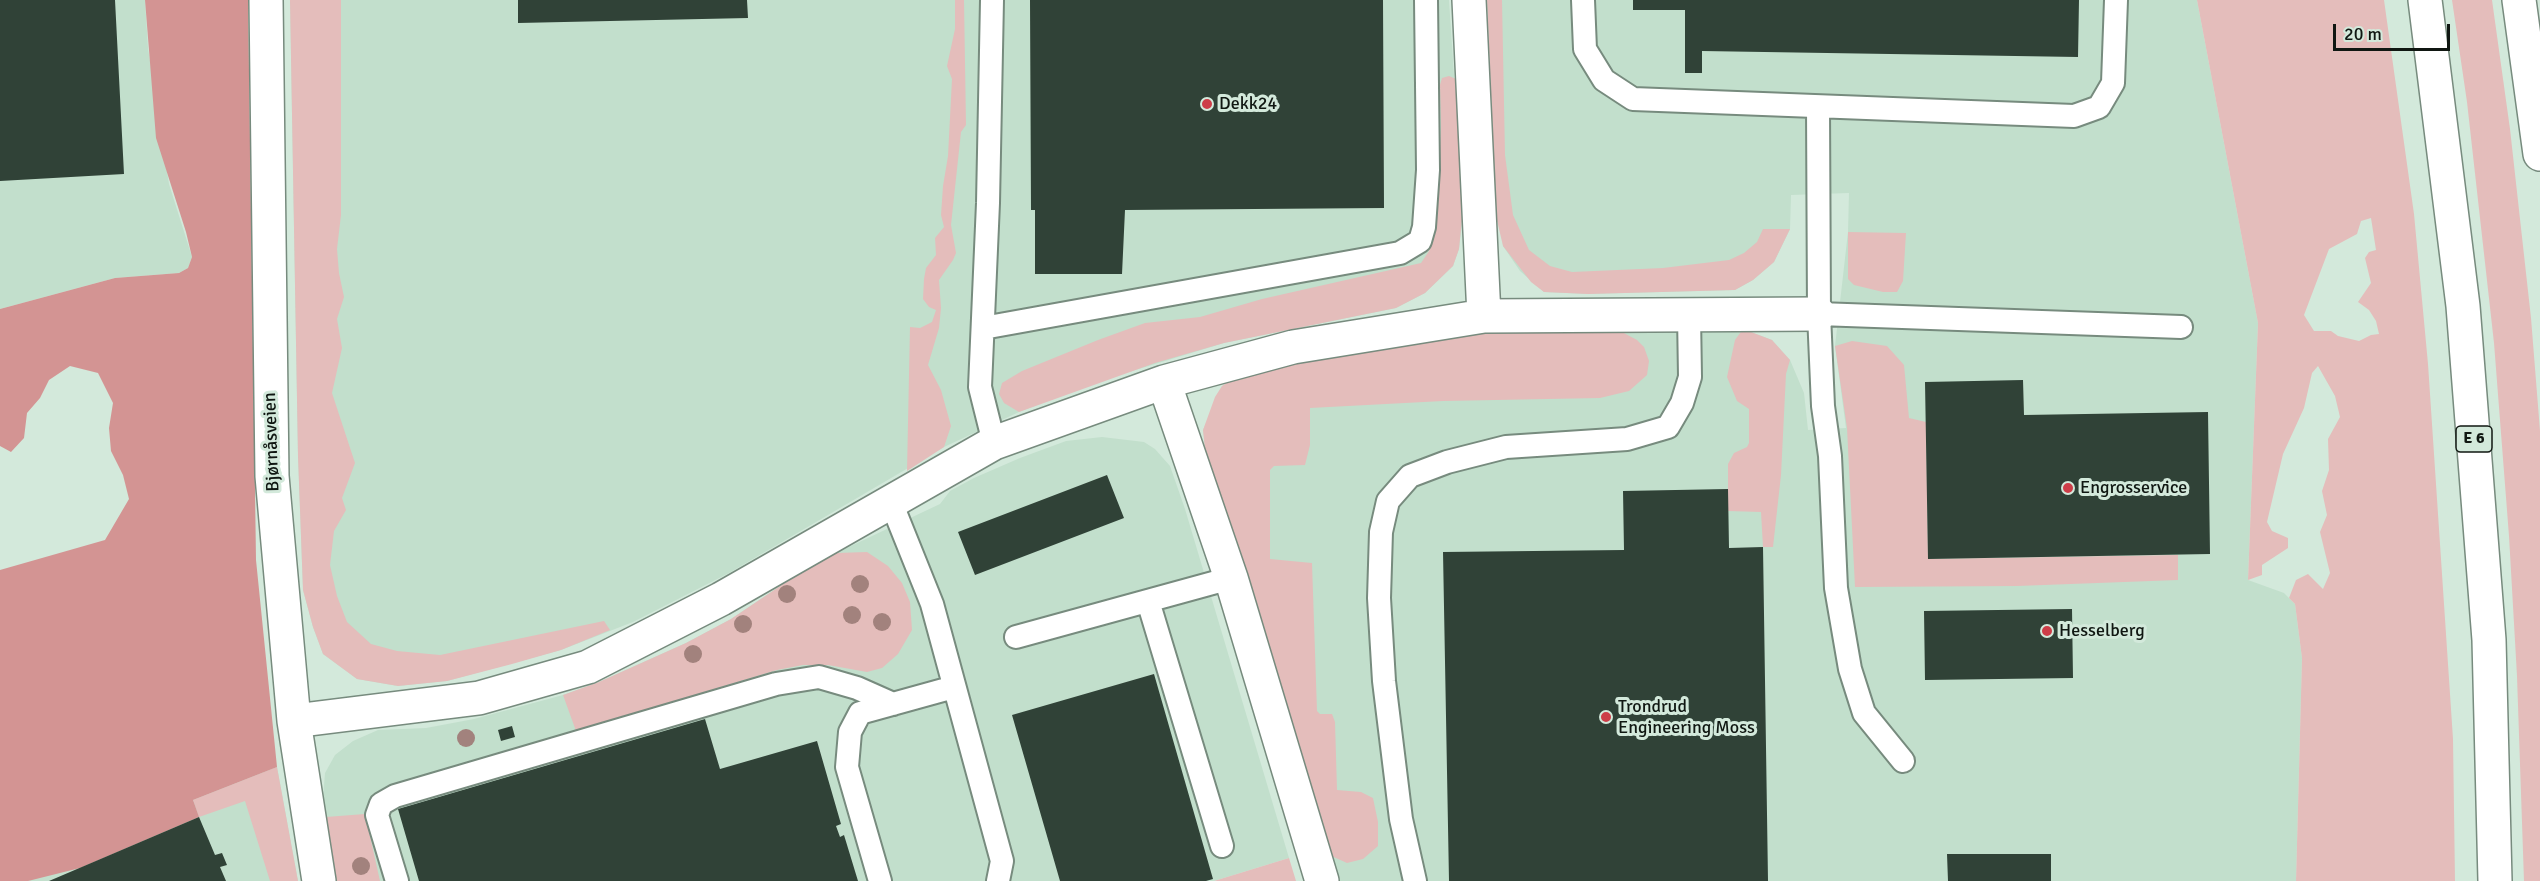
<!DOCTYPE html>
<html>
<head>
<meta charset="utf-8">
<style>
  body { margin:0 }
  #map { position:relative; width:2540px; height:881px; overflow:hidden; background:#d3e9db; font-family:Signika,sans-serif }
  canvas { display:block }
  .scale { position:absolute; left:2333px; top:24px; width:117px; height:27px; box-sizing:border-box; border:3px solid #101712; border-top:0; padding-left:8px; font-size:18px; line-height:21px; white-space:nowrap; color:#101712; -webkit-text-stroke:4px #d3e9db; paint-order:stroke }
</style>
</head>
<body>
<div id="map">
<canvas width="2540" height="881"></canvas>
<div class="scale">20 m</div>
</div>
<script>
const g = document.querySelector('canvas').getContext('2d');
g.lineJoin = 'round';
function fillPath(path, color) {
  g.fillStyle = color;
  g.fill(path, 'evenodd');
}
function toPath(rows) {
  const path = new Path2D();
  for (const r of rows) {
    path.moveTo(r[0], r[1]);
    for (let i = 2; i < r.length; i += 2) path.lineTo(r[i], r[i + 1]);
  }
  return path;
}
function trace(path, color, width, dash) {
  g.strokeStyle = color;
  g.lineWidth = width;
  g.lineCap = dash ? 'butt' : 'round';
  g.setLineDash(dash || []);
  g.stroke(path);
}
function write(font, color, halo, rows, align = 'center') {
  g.font = font + ' Signika,sans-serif';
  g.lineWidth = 6;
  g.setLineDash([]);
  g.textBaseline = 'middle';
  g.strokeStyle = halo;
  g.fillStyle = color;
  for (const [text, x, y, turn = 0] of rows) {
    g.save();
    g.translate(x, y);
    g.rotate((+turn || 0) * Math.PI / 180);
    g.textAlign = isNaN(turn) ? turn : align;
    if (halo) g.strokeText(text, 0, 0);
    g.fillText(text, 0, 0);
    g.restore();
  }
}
const built = toPath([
  [0,0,145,0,148,48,169,184,192,257,188,268,179,273,115,278,0,309],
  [290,0,1449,0,1459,150,1462,219,1459,249,1453,266,1425,293,1396,308,1224,343,1096,382,1019,412,944,447,729,573,633,622,561,650,447,681,398,686,357,679,323,654,313,627,303,590,298,456],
  [1487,0,2197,0,2258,323,2248,580,2284,593,2295,604,2302,658,2296,881,1335,881,1205,449,1203,430,1222,386,1455,334,1743,329,1772,340,1790,360,1804,393,1808,430,1846,428,1835,346,1848,232,1849,193,1791,195,1790,229,1774,262,1753,280,1735,290,1588,294,1544,292,1520,271,1503,246],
  [1102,437,1144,442,1155,449,1170,466,1185,509,1289,858,1214,881,336,881,323,799,325,773,335,755,353,741,378,730,426,728,474,719,563,695,599,682,686,643,731,619,798,574,836,553,940,504,950,491,974,478,1020,458,1066,441],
  [277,767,298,881,3,881]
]);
const green = toPath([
  [290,0,341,0,341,215,337,249,339,273,344,297,337,319,342,348,332,393,355,463,342,498,346,510,334,531,330,565,337,596,347,622,371,644,397,651,440,655,604,621,610,630,561,650,512,664,447,681,398,686,357,679,323,654,313,627,303,590,298,456],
  [955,0,964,0,966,125,961,132,951,225,956,253,953,260,939,280,941,308,939,328,928,365,941,390,951,426,944,447,907,471,910,327,920,328,932,322,936,310,929,307,923,299,924,279,926,268,936,255,935,238,944,227,941,215,943,186,948,156,952,79,947,66,955,29],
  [1487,0,1502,0,1505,155,1513,215,1529,250,1550,266,1572,272,1663,268,1729,260,1744,253,1757,242,1763,229,1790,229,1774,262,1753,280,1735,290,1588,294,1544,292,1531,282,1503,246,1496,216],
  [2197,0,2384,0,2414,214,2428,364,2453,739,2455,881,2296,881,2302,658,2295,604,2289,598,2296,580,2308,574,2323,589,2330,573,2320,532,2327,515,2322,491,2329,470,2328,439,2340,417,2335,396,2318,366,2312,373,2304,408,2283,454,2267,522,2272,531,2288,538,2288,548,2262,565,2262,575,2248,580,2258,323],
  [2371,218,2376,250,2369,252,2365,258,2371,283,2358,302,2369,310,2376,321,2379,334,2371,335,2359,341,2338,336,2331,331,2314,331,2304,315,2329,249,2357,234,2361,221],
  [2452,0,2492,0,2510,129,2531,318,2540,431,2540,881,2524,881,2517,676,2509,536,2494,343,2467,102],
  [1449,76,1456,79,1462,219,1459,249,1453,266,1425,293,1396,308,1224,343,1155,363,1019,412,1004,403,999,394,1002,383,1022,371,1098,340,1145,323,1200,317,1262,299,1421,263,1429,251,1436,227,1441,127,1440,85,1442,78],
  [1848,232,1906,233,1903,281,1897,292,1883,292,1854,285,1848,279],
  [1743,329,1772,340,1790,360,1786,374,1781,475,1773,547,1763,547,1761,512,1728,511,1728,464,1734,453,1747,447,1749,443,1749,409,1737,401,1727,377,1735,340],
  [1604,330,1622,332,1637,340,1644,347,1649,361,1647,375,1629,391,1600,398,1443,401,1310,408,1310,445,1305,465,1274,466,1270,470,1270,559,1312,563,1317,711,1320,714,1332,714,1335,722,1337,790,1361,792,1373,798,1378,822,1378,846,1363,859,1347,863,1327,854,1205,449,1203,430,1215,397,1222,386,1234,378,1298,363,1485,332],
  [1852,341,1887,346,1904,365,1909,418,1926,422,1928,559,2178,555,2178,580,2017,586,1855,587,1847,428,1835,346],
  [867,552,888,566,902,583,910,602,912,630,898,654,882,668,867,672,828,665,803,665,777,670,576,731,563,695,599,682,686,643,731,619,798,574,836,553],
  [277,767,298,881,270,881,245,801,199,817,193,800],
  [365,814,380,881,336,881,326,817],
  [1289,858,1296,881,1214,881]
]);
const forest = toPath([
  [145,0,248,0,256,560,277,767,193,800,199,817,80,868,28,881,0,881,0,570,105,540,129,499,123,475,111,451,109,428,113,403,98,373,70,366,49,380,40,398,27,413,24,438,11,452,0,446,0,309,115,278,179,273,188,268,192,257,186,232,156,138]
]);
const building = toPath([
  [0,0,115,0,124,174,0,181],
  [518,0,747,0,748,18,518,23],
  [1030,0,1383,0,1384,208,1125,210,1122,274,1035,274,1035,210,1031,210],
  [1633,0,2079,0,2078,57,1702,51,1702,73,1685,73,1685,10,1633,10],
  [2023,380,2024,415,2208,412,2210,554,1928,559,1925,382],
  [1107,475,1124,518,975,575,958,532],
  [1728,489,1729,548,1763,547,1768,881,1449,881,1443,552,1624,550,1623,491],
  [2072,609,2073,678,1925,680,1924,611],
  [1154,674,1213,879,1206,881,1060,881,1012,715],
  [705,719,720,769,817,741,841,824,836,826,840,837,844,835,858,881,419,881,398,809],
  [512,726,515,737,501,741,498,730],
  [199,817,215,855,222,853,227,865,220,867,226,881,49,881],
  [1947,854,2051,854,2051,881,1948,881]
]);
const service = toPath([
  [992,0,988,203,980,387,994,443],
  [1583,0,1585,49,1604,80,1633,99,2074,116,2099,107,2113,83,2116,0],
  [1818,107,1819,314,1823,406,1830,456,1836,588,1850,669,1864,713,1903,761],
  [1819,314,2181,327],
  [983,328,1400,253,1420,241,1424,227,1428,170,1426,0],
  [891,502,932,604,1002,861,998,881],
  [1148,601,1222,846],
  [1016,637,1231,578],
  [397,881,377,815,381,804,395,796,776,684,819,677,857,688,893,704],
  [880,881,847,767,850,732,860,713,954,687],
  [1415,881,1401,819,1384,681,1379,598,1381,532,1388,501,1410,476,1447,462,1506,447,1627,439,1668,427,1682,403,1690,377,1689,315]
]);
const minor = toPath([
  [266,0,272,476,294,721,319,881],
  [1469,0,1484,316],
  [1164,382,1231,578,1322,881],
  [294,721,479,698,588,667,721,599,994,443,1164,382,1293,347,1484,316,1819,314]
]);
const motorway = toPath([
  [2425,0,2463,306,2489,640,2495,881],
  [2519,0,2540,154]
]);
const trees = [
  [860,584],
  [787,594],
  [852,615],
  [882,622],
  [743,624],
  [693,654],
  [466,738],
  [361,866]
];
const markers = [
  [1207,104,6,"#cd3d48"],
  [2068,488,6,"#cd3d48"],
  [2047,631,6,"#cd3d48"],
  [1606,717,6,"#cd3d48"]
];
const shields = [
  [2474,439,36]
];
const shieldNames = [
  ["E 6",2474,439]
];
const poiNames = [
  ["Dekk24",1219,104],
  ["Engrosservice",2080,488],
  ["Hesselberg",2059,631],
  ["Trondrud",1618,707],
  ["Engineering Moss",1618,728]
];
const streetNames = [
  ["Bjørnåsveien",272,442,-92]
];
fillPath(built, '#c2dfcc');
fillPath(green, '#e4bdbb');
fillPath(forest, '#d39493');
fillPath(building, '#304237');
trace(service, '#778b7e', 26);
trace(minor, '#778b7e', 36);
trace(motorway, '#778b7e', 36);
trace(service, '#fff', 22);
trace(minor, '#fff', 33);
trace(motorway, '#fff', 33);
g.fillStyle = '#a2827d';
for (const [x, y] of trees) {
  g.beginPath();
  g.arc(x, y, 9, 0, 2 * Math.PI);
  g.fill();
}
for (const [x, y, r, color] of markers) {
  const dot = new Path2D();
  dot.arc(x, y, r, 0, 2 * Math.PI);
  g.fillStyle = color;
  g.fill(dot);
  trace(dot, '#d3e9db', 2);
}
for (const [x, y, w] of shields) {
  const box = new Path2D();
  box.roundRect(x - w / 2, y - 13, w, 26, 4.5);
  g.fillStyle = '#d3e9db';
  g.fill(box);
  trace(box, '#101712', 1.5);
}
write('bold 16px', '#101712', null, shieldNames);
write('18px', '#101712', '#d3e9db', poiNames, 'left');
write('18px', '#101712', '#d3e9db', streetNames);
</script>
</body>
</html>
